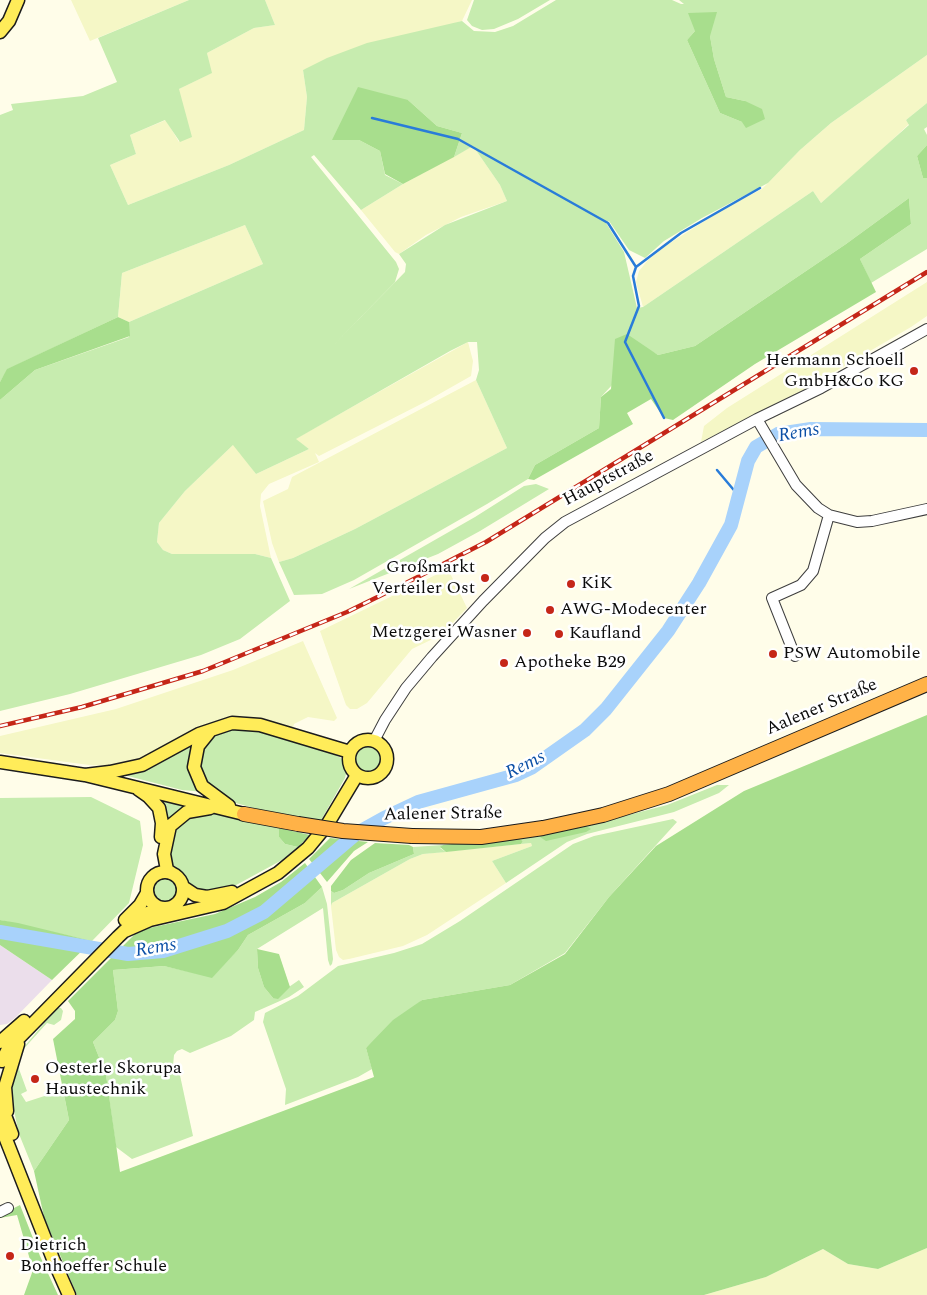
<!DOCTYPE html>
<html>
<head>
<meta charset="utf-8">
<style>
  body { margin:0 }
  canvas { display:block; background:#fffde9 }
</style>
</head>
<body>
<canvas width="927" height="1295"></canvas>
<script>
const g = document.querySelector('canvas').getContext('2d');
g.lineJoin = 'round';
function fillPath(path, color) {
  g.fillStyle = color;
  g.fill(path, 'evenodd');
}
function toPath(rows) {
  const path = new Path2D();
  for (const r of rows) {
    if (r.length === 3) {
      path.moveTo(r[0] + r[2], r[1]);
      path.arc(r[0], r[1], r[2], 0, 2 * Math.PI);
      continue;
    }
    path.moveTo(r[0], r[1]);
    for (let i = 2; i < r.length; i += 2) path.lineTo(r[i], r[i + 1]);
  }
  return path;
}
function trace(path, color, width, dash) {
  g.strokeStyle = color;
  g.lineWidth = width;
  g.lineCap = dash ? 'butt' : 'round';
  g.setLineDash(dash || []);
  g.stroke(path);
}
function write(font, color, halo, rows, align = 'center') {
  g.font = font + ' Spectral,serif';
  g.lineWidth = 5;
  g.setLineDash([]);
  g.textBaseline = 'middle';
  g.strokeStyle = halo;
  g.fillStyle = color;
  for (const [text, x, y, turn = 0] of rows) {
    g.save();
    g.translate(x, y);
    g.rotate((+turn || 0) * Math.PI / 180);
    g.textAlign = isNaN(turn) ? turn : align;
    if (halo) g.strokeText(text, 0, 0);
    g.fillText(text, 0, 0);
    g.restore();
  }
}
const industrial = toPath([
  [0,945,52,980,15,1018,7,1024,0,1025]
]);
const farmland = toPath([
  [71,0,189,0,90,41],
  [265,0,472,0,462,21,303,70,307,97,304,130,229,165,128,205,110,165,136,154,130,135,166,120,179,142,179,89,211,73,207,53,254,28,275,25],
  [927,55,927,103,906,120,909,124,874,157,821,203,813,191,643,307,636,282,639,271,648,260,667,245,722,210,762,189,800,150,831,123],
  [473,146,500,185,507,201,461,217,426,235,399,254,395,252,361,210,403,184],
  [245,225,263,264,129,322,118,317,122,273],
  [927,282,927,316,911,327,805,389,701,442,704,426,727,408],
  [468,342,473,361,471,376,427,401,319,456,315,453,319,462,269,484,261,494,260,506,271,558,255,554,172,554,163,550,157,542,159,523,185,491,234,444,256,474,309,449,295,439],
  [476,380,507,448,355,529,293,558,279,562,272,543,263,501,288,489,292,477],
  [448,569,467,608,441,635,412,649,367,703,357,709,350,709,346,705,320,631],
  [303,641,337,718,334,721,308,717,294,724,293,728,242,716,224,719,197,728,147,757,112,766,89,765,0,753,0,736,116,709,233,670],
  [531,843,532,846,492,861,506,883,427,935,403,946,349,959,343,960,339,957,336,950,331,906,332,903,410,859,423,854],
  [927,1248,927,1295,704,1295,766,1277,823,1249,848,1264,878,1269]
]);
const green = toPath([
  [189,0,265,0,275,25,254,28,207,53,212,73,179,89,192,137,180,142,165,120,130,135,136,154,110,165,128,205,229,165,304,130,307,97,303,70,327,58,367,43,462,21,474,31,495,32,513,26,556,0,672,0,681,4,684,4,679,0,927,0,927,55,831,123,800,150,768,183,702,218,664,241,645,258,629,250,609,221,606,223,624,252,637,308,643,307,813,191,821,203,909,125,906,120,927,103,927,127,924,129,927,135,927,145,917,156,923,178,927,178,927,249,871,283,860,259,911,224,909,198,846,244,695,346,658,355,646,348,601,397,599,428,535,465,528,479,487,504,354,580,322,594,294,595,279,562,293,558,355,529,507,448,476,380,479,370,477,342,468,342,450,351,296,439,309,449,256,474,233,445,185,491,159,523,157,542,163,550,172,554,255,554,271,558,290,601,240,639,201,655,70,694,0,711,0,400,35,370,129,337,129,322,263,264,245,225,122,273,118,317,8,369,0,382,0,115,13,110,11,104,83,96,117,82,98,38],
  [695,31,710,36,714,59,726,97,745,101,742,122,720,113,687,40],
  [408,100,437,126,462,133,454,157,473,146,500,185,507,201,445,225,399,254,406,264,405,272,320,359,395,282,399,269,396,262,311,157,314,155,361,210,403,184,385,175,380,151,359,140,333,140],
  [474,0,550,0,518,19,494,29,482,30,472,26,467,20],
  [536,484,549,489,480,531,438,554,349,589,475,517,524,486],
  [236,728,250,729,322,748,341,758,347,770,345,778,320,822,294,819,232,802,204,782,199,761,201,752,214,736],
  [191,741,204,792,182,790,120,774],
  [369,760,14],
  [717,785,729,785,719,793,674,812,587,834,567,842,506,883,492,861,532,846,531,843,521,844,523,841,516,837,586,826,667,805],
  [91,797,140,821,143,845,129,903,92,941,0,920,0,798],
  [155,797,195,804,167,823],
  [210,812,279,828,279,837,285,844,298,847,282,860,227,890,205,893,192,888,182,874,171,865,167,857,172,830,187,816],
  [673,819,677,822,609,897,565,953,510,985,422,1000,366,1048,372,1069,358,1077,285,1105,286,1089,263,1022,265,1013,298,996,338,966,394,953,422,944,460,921,573,844,594,836],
  [443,845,440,848,446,852,423,854,410,859,332,903,331,906,331,891,334,893,343,890,369,873,414,854,413,847],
  [165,890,14],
  [322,887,327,904,333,959,332,964,330,966,328,960,323,908,257,949,258,968,264,987,273,998,299,980,304,987,289,997,255,1012,254,1020,231,1036,190,1053,182,1049,177,1051,174,1055,173,1066,178,1066,193,1136,132,1159,116,1147,106,1075,93,1042,115,1020,118,1011,113,970,164,966,212,977,238,950,248,935,305,903],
  [57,1008,61,1008,63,1011,61,1020,54,1025,47,1023,20,1053,19,1069,27,1091,21,1094,26,1102,63,1090,69,1120,34,1171,19,1134,10,1092,18,1054]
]);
const forest = toPath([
  [717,12,710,36,714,59,726,97,745,101,762,109,765,119,746,128,742,122,720,113,687,40,695,31,688,13],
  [358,87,408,100,437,126,462,133,454,157,403,184,385,174,380,151,359,140,332,140],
  [927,145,927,178,923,178,917,156],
  [909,198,911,224,860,259,876,292,755,364,673,420,664,418,651,399,627,413,633,424,534,480,528,479,535,465,599,428,601,397,611,389,615,339,627,334,658,355,695,346,846,244],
  [118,317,129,322,130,336,35,370,0,400,0,382,7,369],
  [927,715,927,1248,878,1269,848,1264,823,1249,766,1277,704,1295,77,1295,44,1217,34,1171,69,1120,53,1039,75,1019,75,1011,68,1001,135,934,149,928,215,914,255,897,281,882,305,863,322,887,305,903,248,935,238,950,212,978,164,966,113,970,118,1011,115,1020,93,1042,106,1075,120,1172,374,1077,366,1048,393,1020,422,1000,510,985,565,954,609,897,656,846,744,791],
  [586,826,591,829,586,832,546,841,540,837,542,834],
  [279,828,310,835,298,847,285,844,279,837],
  [516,837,523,841,521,844,446,852,440,847,443,845],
  [330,838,368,842,354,851,327,882,309,859],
  [375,843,409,845,413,847,414,854,369,873,343,890,334,893,331,891,331,886,351,860],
  [0,920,18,923,92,941,52,980,0,945],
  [257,949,279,954,290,987,278,999,273,998,264,987,258,968],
  [20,1205,40,1256,58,1295,24,1295,33,1270,17,1215,0,1218,0,1215]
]);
const stream = toPath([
  [372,118,458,139,608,223,636,267,633,276,639,306,625,342,664,418],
  [636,267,681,233,760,188],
  [717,470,738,495]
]);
const river = toPath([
  [0,932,128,954,163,951,227,931,264,912,357,833,384,818,418,802,516,775,531,768,585,730,606,709,668,631,699,583,731,525,748,461,756,447,778,434,811,429,927,430]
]);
const minor = toPath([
  [757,419,796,485,818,508,829,515,857,522,872,521,927,509],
  [795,656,772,598,801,585,813,571,829,515],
  [374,741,385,720,406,688,432,657,483,601,545,538,565,522,757,419,821,388,927,329],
  [0,1212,8,1208]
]);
const major = toPath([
  [0,32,9,21,18,0],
  [210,731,198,746,194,767,202,786,229,806],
  [368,759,19],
  [0,762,85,775,244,814],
  [85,775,110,772,142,765,199,734,232,723,260,725,350,752],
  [138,789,148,796,159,808,162,823,161,837],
  [165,890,18],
  [173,874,167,870,164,854,170,826,187,812,210,808],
  [183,887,195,895,207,897,232,892],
  [125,920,140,905,147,893],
  [125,931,150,920,223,903,278,873,308,848,327,825,357,775],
  [0,1042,24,1021],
  [2,1061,8,1049,118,937,139,917,159,908],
  [0,1102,12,1134],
  [7,1111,5,1087,18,1044],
  [0,1124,53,1259,69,1295]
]);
const highway = toPath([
  [244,814,298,824],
  [412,836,481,837,543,828,603,815,669,794,927,684]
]);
const rail = toPath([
  [0,726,82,707,203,671,347,612,406,583,486,542,927,272]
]);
const highwayBridge = toPath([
  [298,824,343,831,412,836]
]);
const markers = [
  [914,371,5,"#c52618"],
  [485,578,5,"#c52618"],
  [571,584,5,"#c52618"],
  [550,610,5,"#c52618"],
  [527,633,5,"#c52618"],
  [559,634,5,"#c52618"],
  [773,654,5,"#c52618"],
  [504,663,5,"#c52618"],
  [35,1079,5,"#c52618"],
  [10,1256,5,"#c52618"]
];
const poiNames = [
  ["Hermann Schoell",904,361,"right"],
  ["GmbH&Co KG",904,382,"right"],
  ["Großmarkt",475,568,"right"],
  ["Verteiler Ost",475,589,"right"],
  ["KiK",581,584],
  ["AWG-Modecenter",560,610],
  ["Metzgerei Wasner",517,633,"right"],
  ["Kaufland",569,634],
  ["PSW Automobile",783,654],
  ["Apotheke B29",514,663],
  ["Oesterle Skorupa",45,1069],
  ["Haustechnik",45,1090],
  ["Dietrich",20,1246],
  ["Bonhoeffer Schule",20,1267]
];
const streetNames = [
  ["Hauptstraße",609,479,-28],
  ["Aalener Straße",822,708,-23],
  ["Aalener Straße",443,815,-1]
];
const waterNames = [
  ["Rems",799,434,-10],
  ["Rems",526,766,-27],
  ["Rems",156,949,-9]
];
fillPath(industrial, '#ebdeeb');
fillPath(farmland, '#f5f7c6');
fillPath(green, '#c7ecaf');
fillPath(forest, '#a8de8d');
trace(stream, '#297cd9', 2.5);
trace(river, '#a8d2fb', 14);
trace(minor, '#3e3e3e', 12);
trace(major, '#1c1c1c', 15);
trace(highway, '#1c1c1c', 16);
trace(minor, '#fff', 10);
trace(major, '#ffec59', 12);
trace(highway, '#ffb247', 14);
trace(rail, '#c52618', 4.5);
trace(rail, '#fff', 2.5, [8]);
trace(highwayBridge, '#1c1c1c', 16, []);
trace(highwayBridge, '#ffb247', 14);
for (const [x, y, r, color] of markers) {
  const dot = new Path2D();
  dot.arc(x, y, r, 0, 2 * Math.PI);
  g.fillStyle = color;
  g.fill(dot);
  trace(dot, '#fff', 2);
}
write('18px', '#0b0b0b', '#fff', poiNames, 'left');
write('18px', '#0b0b0b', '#fff', streetNames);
write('italic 19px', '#0b4fa6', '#fff', waterNames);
</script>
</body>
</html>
